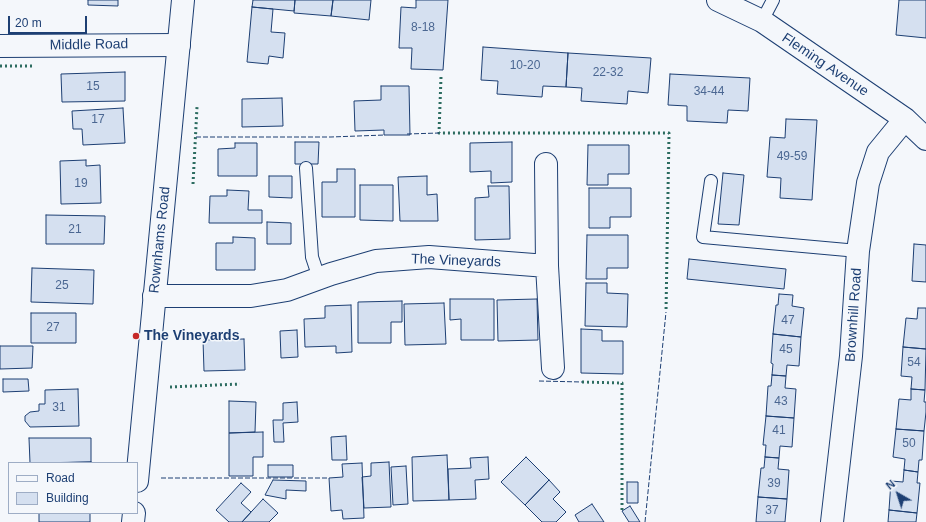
<!DOCTYPE html>
<html>
<head>
<meta charset="utf-8">
<style>
  body { margin:0 }
  #map { position:relative; width:926px; height:522px; overflow:hidden; background:#f4f7fb; font-family:Helvetica,sans-serif }
  canvas { display:block }
  .legend { position:absolute; left:8px; top:462px; width:130px; height:52px; box-sizing:border-box; background:#f4f7fb; border:1px solid #9eadc5; margin:0; padding:5px 7px; list-style:none; font-size:12px; color:#1d3f73 }
  .legend li { display:flex; align-items:center; gap:8px; height:20px }
  .legend b { width:20px; border:1px solid #9eadc5 }
  .north { position:absolute; left:878px; top:474px; width:40px; height:40px; -webkit-text-stroke:3px #f4f7fb; paint-order:stroke; rotate:321deg; font-size:11px; font-weight:700; line-height:16px; text-align:center; color:#1d3f73 }
  .north::after { content:''; display:block; margin:auto; width:14px; height:18px; background:#1d3f73; clip-path:polygon(50% 0,100% 100%,50% 72%,0 100%) }
  .scale { position:absolute; left:8px; top:16px; width:79px; height:18px; box-sizing:border-box; border:2px solid #1d3f73; border-top:0; padding-left:5px; font-size:12px; line-height:14px; white-space:nowrap; color:#1d3f73; -webkit-text-stroke:3px #f4f7fb; paint-order:stroke }
</style>
</head>
<body>
<div id="map">
<canvas width="926" height="522"></canvas>
<ul class="legend">
<li><b style="height:5px;background:#f4f7fb"></b>Road</li>
<li><b style="height:11px;background:#d5e0f0"></b>Building</li>
</ul>
<div class="north">N</div>
<div class="scale">20 m</div>
</div>
<script>
const g = document.querySelector('canvas').getContext('2d');
g.lineJoin = 'round';
function fillPath(path, color) {
  g.fillStyle = color;
  g.fill(path, 'evenodd');
}
function toPath(rows) {
  const path = new Path2D();
  for (const r of rows) {
    path.moveTo(r[0], r[1]);
    for (let i = 2; i < r.length; i += 2) path.lineTo(r[i], r[i + 1]);
  }
  return path;
}
function trace(path, color, width, dash) {
  g.strokeStyle = color;
  g.lineWidth = width;
  g.lineCap = dash ? 'butt' : 'round';
  g.setLineDash(dash || []);
  g.stroke(path);
}
function write(font, color, halo, rows, align = 'center') {
  g.font = font + ' Helvetica,sans-serif';
  g.lineWidth = 3;
  g.setLineDash([]);
  g.textBaseline = 'middle';
  g.strokeStyle = halo;
  g.fillStyle = color;
  for (const [text, x, y, turn = 0] of rows) {
    g.save();
    g.translate(x, y);
    g.rotate((+turn || 0) * Math.PI / 180);
    g.textAlign = isNaN(turn) ? turn : align;
    if (halo) g.strokeText(text, 0, 0);
    g.fillText(text, 0, 0);
    g.restore();
  }
}
const building = toPath([
  [88,0,118,0,118,6,88,5,88,0],
  [253,0,295,0,294,11,252,7,253,0],
  [295,0,333,0,331,16,294,13,295,0],
  [333,0,371,0,369,20,331,16,333,0],
  [416,0,448,0,443,70,411,69,412,48,399,48,401,7,416,8,416,0],
  [899,0,926,0,926,38,896,35,899,0],
  [252,7,273,9,271,32,285,33,283,58,269,56,268,64,247,62,252,7],
  [483,47,568,53,566,87,543,86,542,97,497,94,498,81,481,80,483,47],
  [568,53,651,58,648,93,628,91,627,104,581,101,582,88,566,87,568,53],
  [125,72,125,101,62,102,61,74,125,72],
  [670,74,750,78,748,111,728,110,727,123,687,121,687,106,668,105,670,74],
  [381,86,409,86,410,135,384,135,384,130,355,131,354,101,381,100,381,86],
  [282,98,283,126,242,127,242,99,282,98],
  [123,108,125,143,83,145,82,129,73,129,72,111,123,108],
  [786,119,817,120,812,200,780,198,781,178,767,177,770,137,785,138,786,119],
  [295,142,319,142,318,164,295,164,295,142],
  [512,142,512,182,491,183,491,171,470,172,470,143,512,142],
  [235,143,257,143,257,176,218,176,218,149,235,148,235,143],
  [588,145,629,145,629,174,608,174,608,185,587,185,588,145],
  [86,160,86,166,100,165,101,203,61,204,60,161,86,160],
  [337,169,355,169,355,217,322,217,322,182,337,182,337,169],
  [723,173,744,175,739,225,718,224,723,173],
  [269,176,292,176,292,198,269,197,269,176],
  [427,176,427,195,437,194,438,221,400,221,398,177,427,176],
  [360,185,393,185,393,221,360,220,360,185],
  [488,186,509,186,510,239,475,240,475,198,489,197,488,186],
  [589,188,631,188,631,217,610,217,610,228,589,228,589,188],
  [227,190,249,191,248,210,262,210,262,223,209,223,210,196,227,196,227,190],
  [46,215,105,216,104,244,46,244,46,215],
  [267,222,291,223,291,244,267,244,267,222],
  [587,235,628,235,628,268,607,268,607,279,586,279,587,235],
  [233,237,255,238,255,270,216,270,216,243,233,243,233,237],
  [914,244,926,245,926,282,912,281,914,244],
  [689,259,786,269,784,289,687,279,689,259],
  [32,268,94,270,93,304,31,302,32,268],
  [586,283,607,283,607,293,628,294,627,327,585,326,586,283],
  [779,294,793,295,792,306,804,308,801,337,773,334,776,305,778,305,779,294],
  [450,299,494,299,494,340,461,340,461,319,450,320,450,299],
  [537,299,538,340,498,341,497,300,537,299],
  [402,301,402,322,391,322,391,343,358,343,358,302,402,301],
  [444,303,446,344,405,345,404,304,444,303],
  [351,305,352,352,336,353,336,346,305,347,304,319,325,318,325,306,351,305],
  [918,308,926,308,926,349,903,347,906,318,917,319,918,308],
  [31,313,76,313,76,343,31,343,31,313],
  [581,329,602,330,602,341,623,341,623,374,581,373,581,329],
  [297,330,298,357,281,358,280,331,297,330],
  [773,334,801,337,799,366,787,365,786,376,772,375,773,364,771,363,773,334],
  [244,339,245,370,204,371,203,340,244,339],
  [0,346,33,346,32,368,0,369,0,346],
  [903,347,926,349,925,390,911,389,912,377,901,376,903,347],
  [772,375,786,376,785,388,796,389,794,418,766,416,768,386,771,386,772,375],
  [3,379,28,379,29,391,3,392,3,379],
  [78,389,79,426,30,427,25,421,25,416,30,412,39,411,39,404,45,404,45,390,78,389],
  [911,389,925,390,924,402,926,402,926,412,924,431,896,429,899,399,911,400,911,389],
  [229,401,256,402,255,432,229,433,229,401],
  [297,402,298,422,283,423,284,442,274,442,273,420,283,420,283,403,297,402],
  [766,416,794,418,792,447,780,446,779,458,765,457,766,445,763,445,766,416],
  [896,429,924,431,922,460,919,460,918,472,904,470,905,459,893,457,896,429],
  [263,432,263,457,253,457,253,476,229,476,229,433,263,432],
  [346,436,347,460,332,460,331,437,346,436],
  [29,438,91,438,91,462,30,463,29,438],
  [447,455,449,500,413,501,412,457,447,455],
  [488,457,489,479,475,480,476,499,449,500,448,469,471,468,470,458,488,457],
  [526,457,549,480,525,505,501,482,526,457],
  [765,457,779,458,778,469,789,470,787,499,758,497,761,468,764,468,765,457],
  [91,462,91,463,45,463,91,462],
  [389,462,391,507,364,508,362,477,371,476,371,463,389,462],
  [362,463,364,518,343,519,342,510,331,511,329,478,343,477,342,464,362,463],
  [268,465,293,465,293,477,268,477,268,465],
  [406,466,408,504,393,505,391,467,406,466],
  [904,470,918,472,917,483,920,483,917,513,889,510,891,481,903,482,904,470],
  [273,480,306,481,306,491,286,490,286,499,265,495,273,480],
  [549,480,560,492,553,499,566,512,556,522,542,522,525,505,549,480],
  [627,482,638,482,638,503,627,503,627,482],
  [241,483,251,492,241,503,251,512,242,522,229,522,216,510,241,483],
  [758,497,787,499,785,522,756,522,758,497],
  [263,499,278,513,269,522,242,522,263,499],
  [592,504,604,522,579,522,575,515,592,504],
  [630,506,640,522,629,522,622,511,630,506],
  [889,510,917,513,916,522,888,522,889,510],
  [39,513,90,513,90,522,39,522,39,513]
]);
const service = toPath([
  [762,21,773,0],
  [306,168,312,257,319,278],
  [711,181,703,237,858,251]
]);
const minor = toPath([
  [718,0,762,21,905,119,926,139],
  [0,46,179,45],
  [546,164,547,266,553,368],
  [154,296,251,296,287,290,331,274,376,261,429,257,547,266],
  [832,522,851,356,858,251,868,183,878,152,905,119]
]);
const tertiary = toPath([
  [137,481,183,0],
  [133,522,134,513]
]);
const hedge = toPath([
  [0,66,32,66],
  [441,77,439,133,669,133,666,312],
  [193,184,197,107],
  [582,382,622,383,622,511],
  [170,387,240,384]
]);
const fence = toPath([
  [407,134,439,133],
  [196,137,331,137,385,135],
  [539,381,582,382],
  [161,478,329,478],
  [645,522,666,312]
]);
const markers = [
  [136,336,4,"#c62828"]
];
const numberNames = [
  ["8-18",423,28],
  ["10-20",525,66],
  ["22-32",608,73],
  ["15",93,87],
  ["34-44",709,92],
  ["17",98,120],
  ["49-59",792,157],
  ["19",81,184],
  ["21",75,230],
  ["25",62,286],
  ["47",788,321],
  ["27",53,328],
  ["45",786,350],
  ["54",914,363],
  ["43",781,402],
  ["31",59,408],
  ["41",779,431],
  ["50",909,444],
  ["39",774,484],
  ["37",772,511]
];
const streetNames = [
  ["Middle Road",89,45,-1],
  ["Fleming Avenue",825,65,34],
  ["Rownhams Road",160,240,-84],
  ["The Vineyards",456,261,2],
  ["Brownhill Road",854,315,-86]
];
const poiNames = [
  ["The Vineyards",144,336]
];
fillPath(building, '#d5e0f0');
trace(building, '#1d3f73', 1);
trace(service, '#1d3f73', 14);
trace(minor, '#1d3f73', 24);
trace(tertiary, '#1d3f73', 24);
trace(service, '#f4f7fb', 12);
trace(minor, '#f4f7fb', 22);
trace(tertiary, '#f4f7fb', 22);
trace(hedge, '#2c6c60', 3, [2, 3]);
trace(fence, '#1d3f73', 1, [5, 2]);
for (const [x, y, r, color] of markers) {
  const dot = new Path2D();
  dot.arc(x, y, r, 0, 2 * Math.PI);
  g.fillStyle = color;
  g.fill(dot);
  trace(dot, '#f4f7fb', 1.5);
}
write('12px', '#4b6792', null, numberNames);
write('14px', '#1d3f73', '#f4f7fb', streetNames);
write('bold 14px', '#1d3f73', '#f4f7fb', poiNames, 'left');
</script>
</body>
</html>
